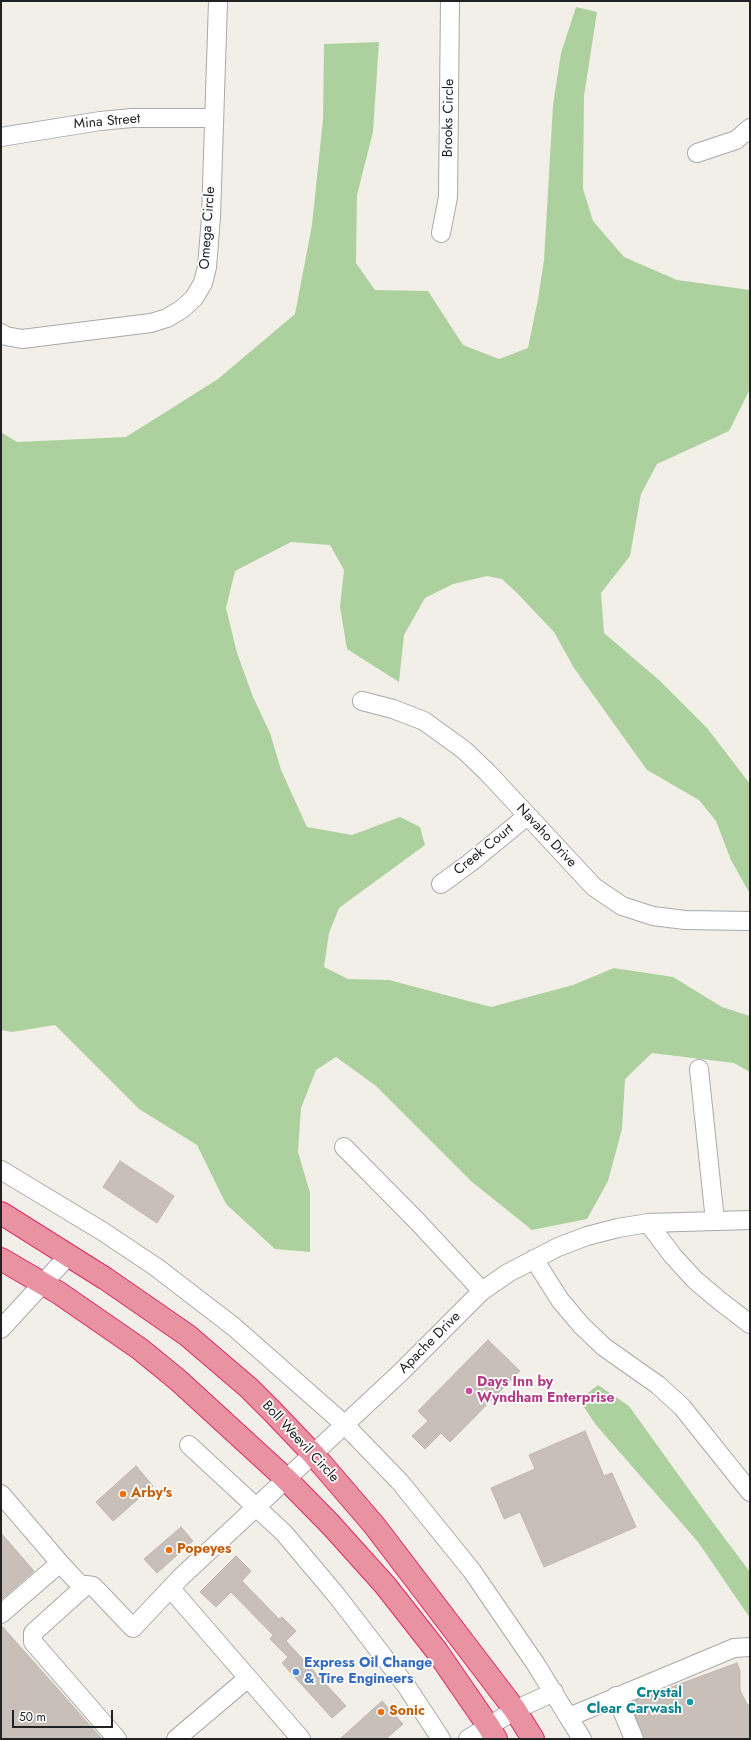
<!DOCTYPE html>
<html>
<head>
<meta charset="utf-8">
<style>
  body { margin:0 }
  #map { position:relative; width:751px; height:1740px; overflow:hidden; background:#f2efe9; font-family:Jost,sans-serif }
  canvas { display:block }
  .frame { position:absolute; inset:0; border:2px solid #222; pointer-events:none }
  .scale { position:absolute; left:12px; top:1710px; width:101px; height:18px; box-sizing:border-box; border:2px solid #222; border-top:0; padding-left:5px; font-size:12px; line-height:14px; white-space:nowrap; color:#222; -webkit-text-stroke:3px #fff; paint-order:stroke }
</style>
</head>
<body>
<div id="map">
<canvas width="751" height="1740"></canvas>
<div class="frame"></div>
<div class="scale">50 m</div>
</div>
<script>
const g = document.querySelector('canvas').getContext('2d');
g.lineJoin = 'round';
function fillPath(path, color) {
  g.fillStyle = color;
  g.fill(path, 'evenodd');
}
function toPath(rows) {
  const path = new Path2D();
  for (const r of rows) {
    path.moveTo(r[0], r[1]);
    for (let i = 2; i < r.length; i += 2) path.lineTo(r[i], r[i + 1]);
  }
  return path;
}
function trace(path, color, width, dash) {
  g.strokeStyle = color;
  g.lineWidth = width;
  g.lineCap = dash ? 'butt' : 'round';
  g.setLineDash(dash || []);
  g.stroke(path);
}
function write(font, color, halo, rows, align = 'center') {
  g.font = font + ' Jost,sans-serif';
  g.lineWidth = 3.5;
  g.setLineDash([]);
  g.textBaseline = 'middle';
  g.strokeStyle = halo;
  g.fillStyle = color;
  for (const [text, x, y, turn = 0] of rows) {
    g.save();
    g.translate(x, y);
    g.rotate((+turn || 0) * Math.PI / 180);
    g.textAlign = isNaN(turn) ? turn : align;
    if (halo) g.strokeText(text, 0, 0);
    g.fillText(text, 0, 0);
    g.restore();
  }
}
const forest = toPath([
  [576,7,597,12,584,96,583,189,593,221,624,257,677,280,750,290,750,389,729,431,657,464,641,494,630,556,601,593,604,633,659,680,707,728,750,784,750,894,731,860,716,821,699,800,647,770,574,668,554,632,518,594,502,579,487,576,453,584,425,598,404,635,399,682,347,649,340,607,344,570,330,545,291,542,235,571,226,608,237,653,253,697,270,733,281,770,307,827,352,835,400,817,420,827,425,845,339,908,329,933,324,967,348,979,389,980,491,1007,573,985,614,968,673,977,722,1007,750,1016,750,1072,734,1063,652,1053,625,1079,622,1129,608,1181,587,1219,532,1230,472,1182,376,1086,336,1057,316,1070,301,1108,298,1152,310,1193,310,1252,275,1249,226,1204,197,1145,139,1109,55,1025,12,1032,1,1030,1,432,17,442,126,437,218,379,295,314,312,225,323,119,324,44,379,42,373,132,357,195,356,263,375,290,428,291,463,345,499,359,528,348,538,299,544,260,553,105,561,53],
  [598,1385,629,1406,708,1516,750,1572,750,1618,698,1542,596,1425,579,1400]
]);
const building = toPath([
  [120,1161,174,1196,157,1223,103,1187,120,1161],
  [488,1340,520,1371,450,1442,441,1433,425,1449,412,1436,428,1421,418,1411,488,1340],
  [585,1431,604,1476,612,1473,636,1527,544,1567,520,1512,504,1519,491,1488,535,1469,529,1455,585,1431],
  [136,1466,153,1486,113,1521,96,1502,136,1466],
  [181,1527,193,1541,157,1573,144,1559,181,1527],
  [1,1533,34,1571,1,1600,1,1533],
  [236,1556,251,1571,242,1581,279,1619,282,1617,296,1631,286,1641,346,1706,332,1718,282,1663,288,1657,270,1639,273,1635,231,1592,216,1607,200,1592,236,1556],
  [1,1625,102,1739,1,1739,1,1625],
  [737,1663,740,1671,740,1690,747,1704,750,1706,750,1739,644,1739,632,1707,636,1700,737,1663],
  [382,1701,403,1724,386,1739,340,1739,382,1701]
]);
const minor = toPath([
  [1,137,100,121,132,118,213,118],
  [697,153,736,140,750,128],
  [441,233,448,197,450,1],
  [1,333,6,336,22,339,151,323,167,318,182,309,194,298,203,283,207,267,211,217,218,1],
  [362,701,393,709,424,721,464,750,488,773,594,887,622,906,653,916,685,920,750,921],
  [441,884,471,862,527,816],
  [699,1069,715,1221],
  [344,1147,417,1221,482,1291],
  [1,1170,102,1231,156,1267,234,1327,344,1424,400,1482,472,1571,535,1663,582,1739],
  [648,1223,673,1256,695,1280,720,1301,750,1324],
  [534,1259,560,1300,581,1325,604,1347,658,1385,682,1407,750,1492],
  [1,1329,69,1255],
  [189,1445,284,1533,337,1596,407,1687,441,1739],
  [1,1494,60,1563,1,1614],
  [60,1563,83,1588,33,1633,33,1642,117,1739],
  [83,1588,86,1585,93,1586,133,1628,181,1577,400,1373,482,1291,508,1273,558,1247,587,1236,618,1228,648,1223,750,1220],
  [171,1589,301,1739],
  [616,1696,634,1739],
  [569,1717,734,1648,750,1647],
  [176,1739,248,1678],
  [468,1739,515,1710,554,1692]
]);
const highway = toPath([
  [1,1213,106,1279,187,1335,249,1388,272,1411,313,1454,374,1525,515,1710,533,1739],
  [1,1259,59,1293,140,1349,178,1380,286,1479,331,1525,385,1585,436,1650,489,1727,496,1739]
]);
const markers = [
  [469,1391,4,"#d1479c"],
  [123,1494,4,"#e8710a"],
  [169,1550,4,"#e8710a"],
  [296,1672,4,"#3f7fe0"],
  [690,1702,4,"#0f9aa8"],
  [381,1712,4,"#e8710a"]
];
const streetNames = [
  ["Brooks Circle",449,118,-89],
  ["Mina Street",107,122,-5],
  ["Omega Circle",208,228,-86],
  ["Navaho Drive",546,836,47],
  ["Creek Court",484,850,-39],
  ["Apache Drive",430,1343,-45],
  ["Boll Weevil Circle",300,1442,47]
];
const hotelNames = [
  ["Days Inn by",477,1383],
  ["Wyndham Enterprise",477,1399]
];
const foodNames = [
  ["Arby's",131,1494],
  ["Popeyes",177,1550],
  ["Sonic",389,1712]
];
const shopNames = [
  ["Express Oil Change",304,1664],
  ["& Tire Engineers",304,1680]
];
const cultureNames = [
  ["Crystal",682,1694],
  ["Clear Carwash",682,1710]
];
fillPath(forest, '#add19e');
fillPath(building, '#c7bfb8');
trace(building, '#c4b6ab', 1);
trace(minor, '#a9a9a9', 20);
trace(highway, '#dc2a67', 24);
trace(minor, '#fff', 18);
trace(highway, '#e892a2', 22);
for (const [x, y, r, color] of markers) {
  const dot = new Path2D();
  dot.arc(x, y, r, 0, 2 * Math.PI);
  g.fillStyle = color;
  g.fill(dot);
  trace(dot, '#fff', 1.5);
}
write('14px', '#222', '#fff', streetNames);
write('bold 14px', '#b23c85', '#fff', hotelNames, 'left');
write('bold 14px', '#c56008', '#fff', foodNames, 'left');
write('bold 14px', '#366cbe', '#fff', shopNames, 'left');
write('bold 14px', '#0d838f', '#fff', cultureNames, 'right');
</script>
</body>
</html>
